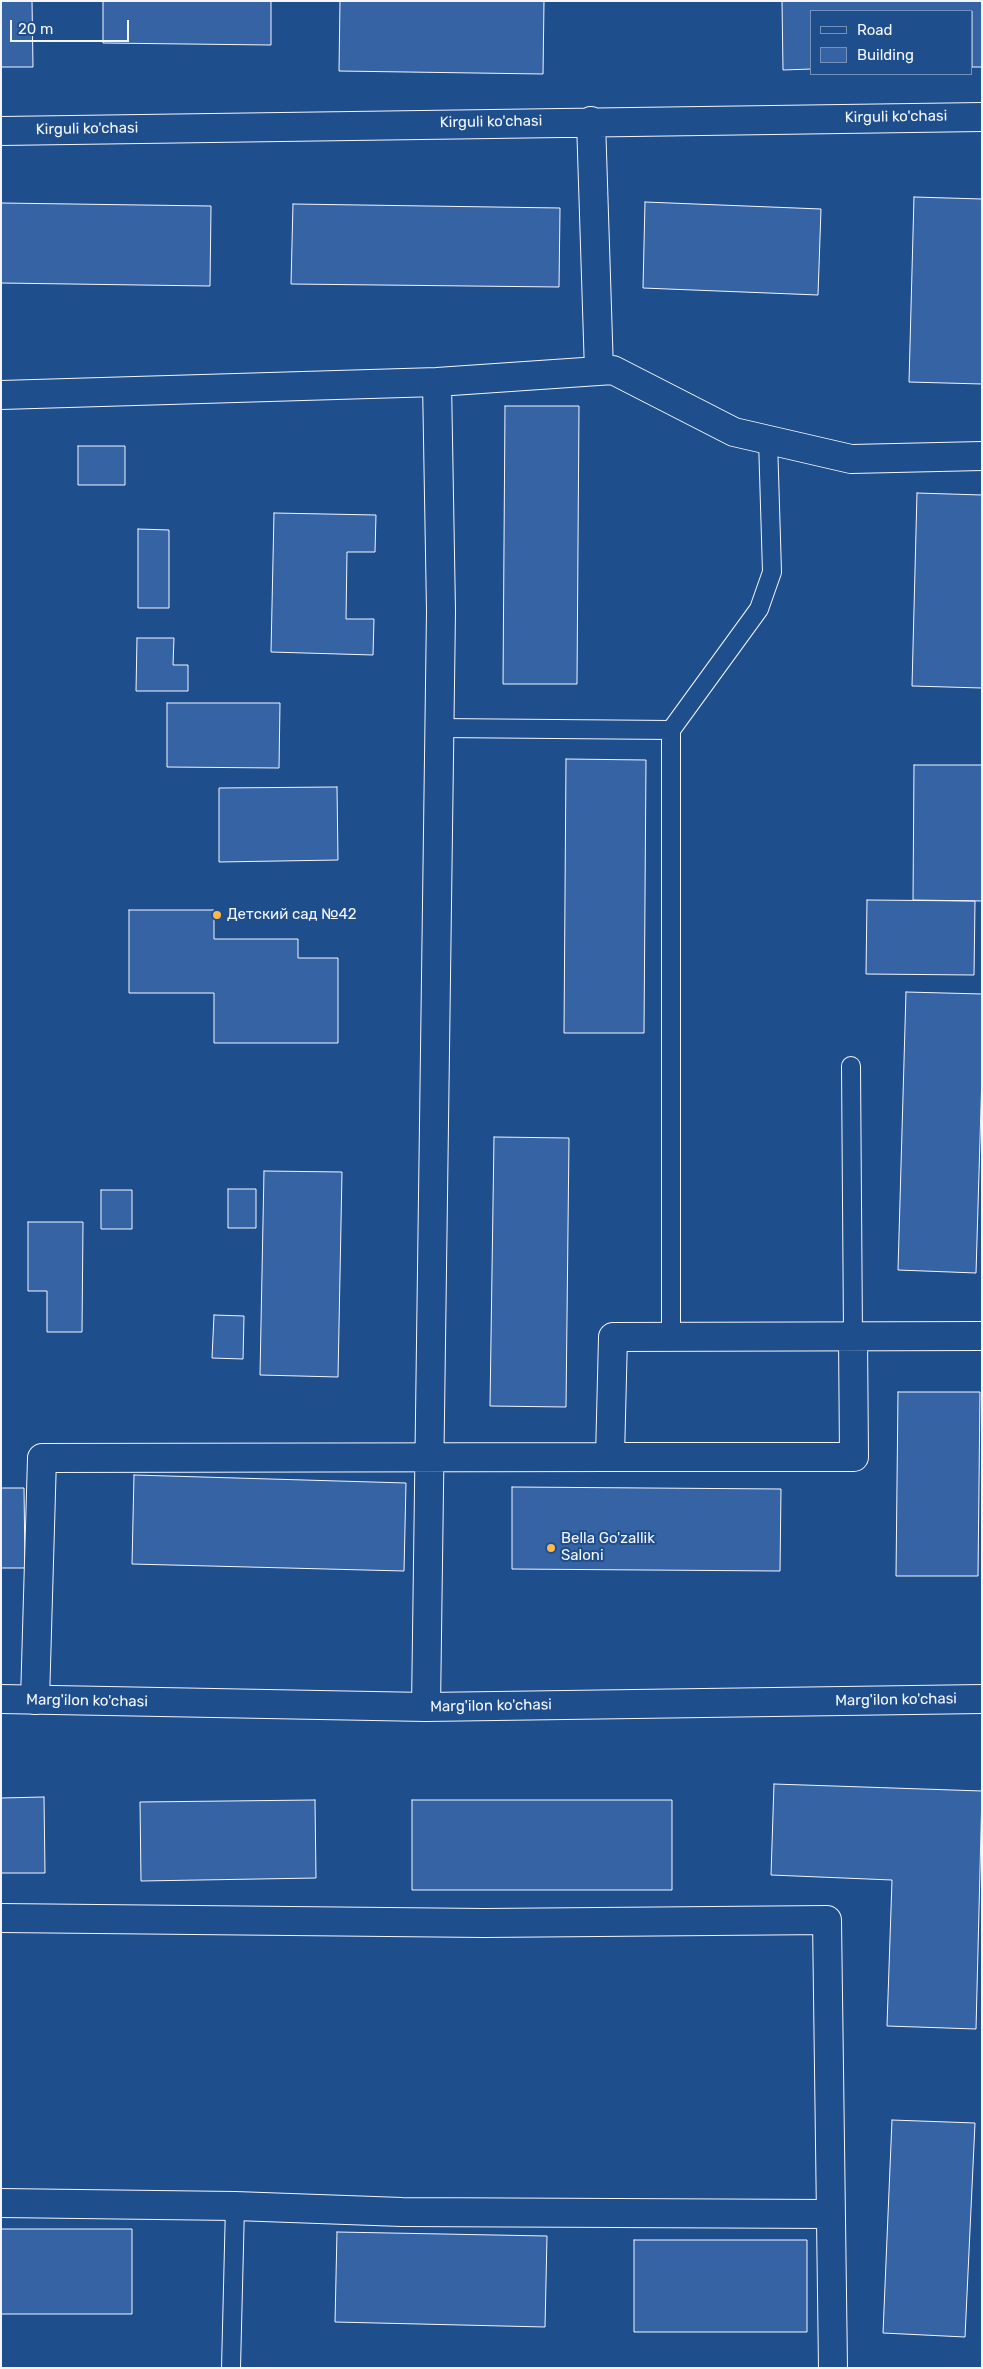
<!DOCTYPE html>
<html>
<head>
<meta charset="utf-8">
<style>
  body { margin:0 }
  #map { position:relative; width:983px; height:2369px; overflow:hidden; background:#1f4e8c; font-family:Rubik,sans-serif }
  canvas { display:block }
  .frame { position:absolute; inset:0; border:2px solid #f2f6ff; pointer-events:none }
  .legend { position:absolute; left:810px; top:10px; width:162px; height:65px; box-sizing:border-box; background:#1f4e8c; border:1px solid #7391ba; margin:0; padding:6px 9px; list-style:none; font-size:15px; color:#f2f6ff }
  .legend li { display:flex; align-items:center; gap:10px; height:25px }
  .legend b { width:25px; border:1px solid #7391ba }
  .scale { position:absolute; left:10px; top:20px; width:119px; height:22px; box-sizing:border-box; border:2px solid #f2f6ff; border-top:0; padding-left:6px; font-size:15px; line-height:18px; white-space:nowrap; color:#f2f6ff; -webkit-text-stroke:4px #1f4e8c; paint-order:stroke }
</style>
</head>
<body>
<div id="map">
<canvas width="983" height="2369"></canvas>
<div class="frame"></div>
<ul class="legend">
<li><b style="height:6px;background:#1f4e8c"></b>Road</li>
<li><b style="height:14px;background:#3563a3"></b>Building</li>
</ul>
<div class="scale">20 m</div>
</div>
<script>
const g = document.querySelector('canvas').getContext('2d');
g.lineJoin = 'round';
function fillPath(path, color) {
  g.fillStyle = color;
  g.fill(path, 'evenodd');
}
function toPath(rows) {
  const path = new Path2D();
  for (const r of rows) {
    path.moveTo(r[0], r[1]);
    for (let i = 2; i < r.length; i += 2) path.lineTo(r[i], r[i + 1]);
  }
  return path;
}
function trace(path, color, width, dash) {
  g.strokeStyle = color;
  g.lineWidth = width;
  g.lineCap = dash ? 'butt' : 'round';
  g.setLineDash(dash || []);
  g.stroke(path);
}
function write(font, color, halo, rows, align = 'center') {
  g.font = font + ' Rubik,sans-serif';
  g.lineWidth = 4;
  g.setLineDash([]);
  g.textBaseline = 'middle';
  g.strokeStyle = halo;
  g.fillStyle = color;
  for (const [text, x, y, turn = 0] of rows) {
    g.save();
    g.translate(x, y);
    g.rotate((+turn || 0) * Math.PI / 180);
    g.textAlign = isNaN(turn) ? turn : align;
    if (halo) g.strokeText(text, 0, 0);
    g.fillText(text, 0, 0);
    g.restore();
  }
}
const building = toPath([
  [1,1,32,1,33,67,1,67,1,1],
  [103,1,271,1,271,45,103,43,103,1],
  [340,1,544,1,543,74,339,71,340,1],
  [782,1,982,1,982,67,972,67,972,11,812,11,812,69,783,70,782,1],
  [914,197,982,199,982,384,909,382,914,197],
  [645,202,821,209,818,295,643,288,645,202],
  [1,203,211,206,210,286,1,283,1,203],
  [293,204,560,208,559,287,291,284,293,204],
  [505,406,579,406,577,684,503,684,505,406],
  [78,446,125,446,125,485,78,485,78,446],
  [917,493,982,495,982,688,912,686,917,493],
  [274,513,376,515,375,552,347,552,346,619,374,619,373,655,271,652,274,513],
  [138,529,169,530,169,608,138,608,138,529],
  [137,638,174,638,173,665,188,665,188,691,136,691,137,638],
  [167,703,280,703,279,768,167,767,167,703],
  [566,759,646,760,644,1033,564,1033,566,759],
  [914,765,982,765,982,901,913,900,914,765],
  [337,787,338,860,219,862,219,788,337,787],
  [867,900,975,901,974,975,866,974,867,900],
  [129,910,214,910,214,939,298,939,298,958,338,958,338,1043,214,1043,214,993,129,993,129,910],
  [906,992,982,994,982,1073,976,1273,898,1270,906,992],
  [494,1137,569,1138,566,1407,490,1406,494,1137],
  [264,1171,342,1172,338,1377,260,1375,264,1171],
  [228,1189,256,1189,256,1228,228,1228,228,1189],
  [101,1190,132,1190,132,1229,101,1229,101,1190],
  [28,1222,83,1222,82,1332,47,1332,47,1291,28,1291,28,1222],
  [214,1315,244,1316,243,1359,212,1358,214,1315],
  [898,1392,980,1392,978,1576,896,1576,898,1392],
  [134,1475,406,1483,404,1571,132,1564,134,1475],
  [512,1487,781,1489,780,1571,512,1569,512,1487],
  [1,1488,24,1488,25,1568,1,1568,1,1488],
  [774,1784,982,1791,976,2029,887,2026,892,1880,771,1875,774,1784],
  [44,1797,45,1873,1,1873,1,1798,44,1797],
  [315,1800,316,1878,141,1881,140,1802,315,1800],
  [412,1800,672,1800,672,1890,412,1890,412,1800],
  [892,2120,975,2123,965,2337,883,2333,892,2120],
  [1,2229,132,2229,132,2314,1,2314,1,2229],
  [337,2232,547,2236,545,2327,335,2322,337,2232],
  [634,2240,807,2240,807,2332,634,2332,634,2240]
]);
const lane = toPath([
  [439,728,671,730],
  [851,1066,853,1336],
  [671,1337,671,730,759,609,772,572,768,440],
  [231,2368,235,2206]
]);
const street = toPath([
  [591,121,599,371],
  [1,131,982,117],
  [1,395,437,382],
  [610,1457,854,1457,853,1336],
  [35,1700,42,1458,610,1457,613,1337,982,1336],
  [426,1707,441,611,437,382,613,370,734,432,851,459,982,456],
  [1,1918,484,1923,827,1920,833,2368],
  [1,2203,235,2206,402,2212,830,2214]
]);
const secondary = toPath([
  [1,1699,426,1707,982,1699]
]);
const markers = [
  [217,915,5,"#ffb74d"],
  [551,1548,5,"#ffb74d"]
];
const streetNames = [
  ["Kirguli ko'chasi",896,117,-1],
  ["Kirguli ko'chasi",491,122,-1],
  ["Kirguli ko'chasi",87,129,-1],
  ["Marg'ilon ko'chasi",896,1700,-1],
  ["Marg'ilon ko'chasi",87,1701,1],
  ["Marg'ilon ko'chasi",491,1706,-1]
];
const poiNames = [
  ["Детский сад №42",227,915],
  ["Bella Go'zallik",561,1539],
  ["Saloni",561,1556]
];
fillPath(building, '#3563a3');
trace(building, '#f2f6ff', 1);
trace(lane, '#f2f6ff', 20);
trace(street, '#f2f6ff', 30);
trace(secondary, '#f2f6ff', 30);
trace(lane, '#1f4e8c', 18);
trace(street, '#1f4e8c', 28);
trace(secondary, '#1f4e8c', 28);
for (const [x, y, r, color] of markers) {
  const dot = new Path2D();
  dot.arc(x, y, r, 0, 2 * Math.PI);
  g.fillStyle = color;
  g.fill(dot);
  trace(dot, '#1f4e8c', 2);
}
write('15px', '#f2f6ff', '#1f4e8c', streetNames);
write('15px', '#f2f6ff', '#1f4e8c', poiNames, 'left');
</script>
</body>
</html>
